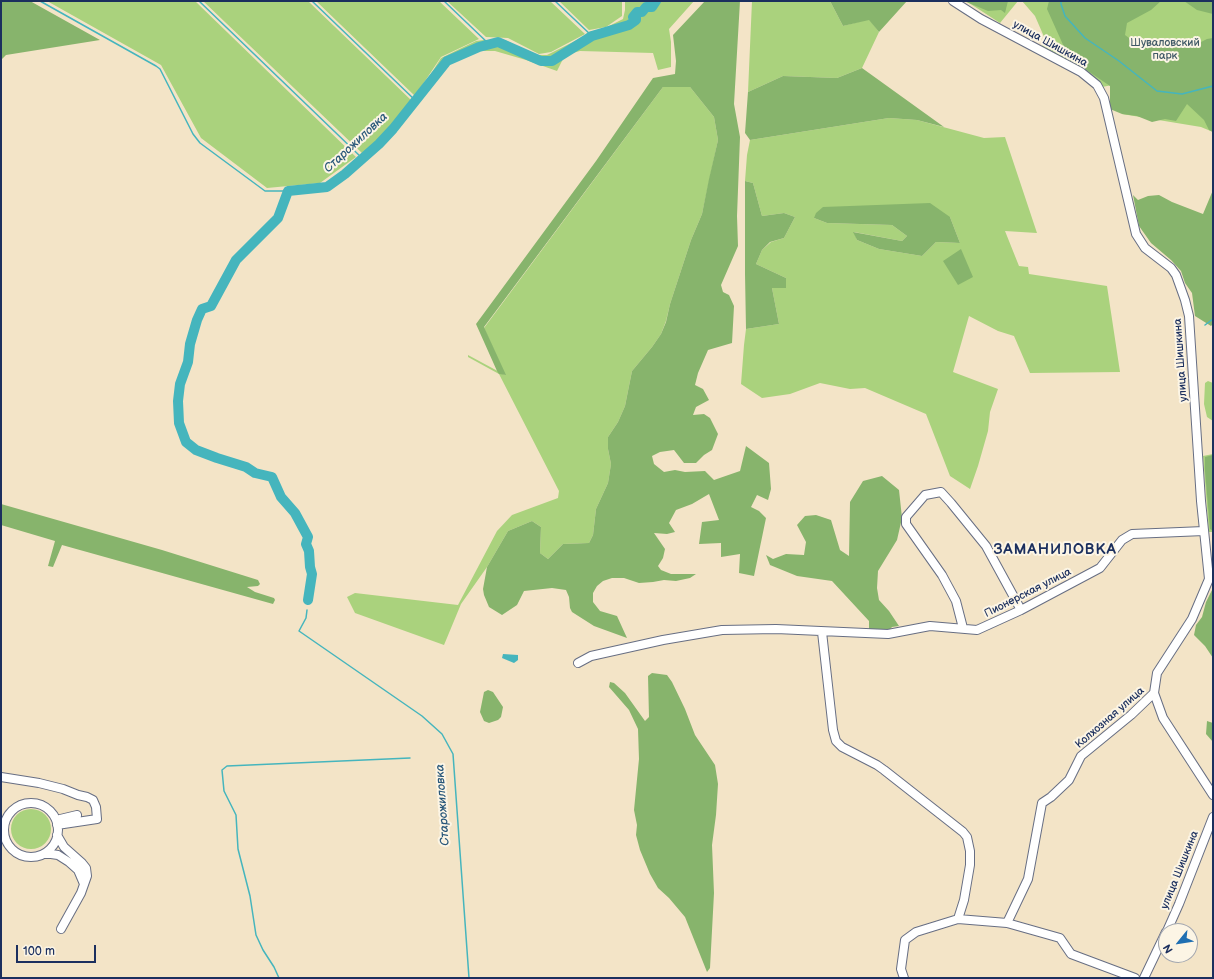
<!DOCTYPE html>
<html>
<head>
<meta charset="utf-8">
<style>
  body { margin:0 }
  #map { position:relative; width:1214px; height:979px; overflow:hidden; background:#f3e4c7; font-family:"Balsamiq Sans",sans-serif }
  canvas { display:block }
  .frame { position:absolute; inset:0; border:2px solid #1b2f5e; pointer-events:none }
  .north { position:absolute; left:1158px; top:923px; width:40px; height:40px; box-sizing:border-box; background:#fcf5e5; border:1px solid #a2a6af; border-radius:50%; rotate:240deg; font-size:11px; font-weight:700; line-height:16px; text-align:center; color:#1b2f5e }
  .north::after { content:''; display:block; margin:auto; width:14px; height:18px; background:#1f6fb2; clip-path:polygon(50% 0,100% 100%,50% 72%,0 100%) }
  .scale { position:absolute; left:16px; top:945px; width:80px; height:18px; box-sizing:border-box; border:2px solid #1b2f5e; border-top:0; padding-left:5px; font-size:12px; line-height:14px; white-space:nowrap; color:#1b2f5e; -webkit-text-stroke:3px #fcf5e5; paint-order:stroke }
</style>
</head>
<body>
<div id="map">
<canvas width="1214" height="979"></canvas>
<div class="frame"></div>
<div class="north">N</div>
<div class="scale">100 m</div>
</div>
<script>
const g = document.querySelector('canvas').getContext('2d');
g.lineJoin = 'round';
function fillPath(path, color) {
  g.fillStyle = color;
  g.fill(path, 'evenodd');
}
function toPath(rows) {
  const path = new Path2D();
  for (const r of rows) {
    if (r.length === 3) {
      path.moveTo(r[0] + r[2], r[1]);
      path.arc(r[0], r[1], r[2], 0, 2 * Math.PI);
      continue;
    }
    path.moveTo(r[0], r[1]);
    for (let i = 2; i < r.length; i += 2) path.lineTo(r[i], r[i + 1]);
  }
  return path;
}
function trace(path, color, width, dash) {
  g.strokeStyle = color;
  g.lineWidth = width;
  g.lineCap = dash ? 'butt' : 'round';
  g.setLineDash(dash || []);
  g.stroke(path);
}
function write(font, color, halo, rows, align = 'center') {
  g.font = font + ' "Balsamiq Sans",sans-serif';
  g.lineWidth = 4;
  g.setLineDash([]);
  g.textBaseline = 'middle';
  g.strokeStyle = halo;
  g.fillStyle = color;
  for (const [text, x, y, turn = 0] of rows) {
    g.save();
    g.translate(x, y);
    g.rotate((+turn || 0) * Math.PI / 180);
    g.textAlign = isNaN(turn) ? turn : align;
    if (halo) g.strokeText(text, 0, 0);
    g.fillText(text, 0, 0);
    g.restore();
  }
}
const green = toPath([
  [47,1,195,1,356,157,320,183,267,188,201,138,161,65],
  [203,1,308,1,412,101,409,105,415,99,441,58,476,41,484,40,505,40,535,55,547,55,583,37,588,32,603,29,623,19,625,10,625,2,623,1,694,1,669,29,671,42,671,67,658,70,653,53,580,51,565,55,557,71,526,60,495,51,480,51,448,64,403,121,380,144,351,167,384,134,363,154],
  [316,1,439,1,479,39,441,57,415,96],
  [447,1,550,1,585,34,551,52,539,54,508,38,486,37],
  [559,1,622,1,622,16,606,27,589,30],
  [752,1,830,1,843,26,869,19,879,32,862,68,837,78,783,76,748,92],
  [966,1,1018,1,1000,23],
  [1022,1,1213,1,1213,132,1201,127,1122,114,1128,82,1102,87,1041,48,1045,39,1035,16],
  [663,87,690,87,714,117,718,140,702,214,691,240,670,304,666,321,661,334,652,347,632,371,625,406,618,422,608,437,608,449,611,464,608,483,596,509,593,535,589,543,563,544,548,559,540,553,541,527,532,521,508,531,487,567,461,604,444,645,355,613,347,597,355,593,458,605,497,531,512,515,558,498,559,491,499,374,468,357,468,355,505,375,484,328],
  [889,118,917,120,984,138,1005,137,1037,233,1005,231,1019,266,1028,267,1029,274,1107,286,1120,372,1030,373,1014,336,998,331,969,316,953,372,998,389,990,412,988,431,978,466,970,489,950,476,926,414,865,388,850,389,820,383,790,394,762,398,741,384,744,345,746,329,779,324,772,288,786,288,786,278,756,264,762,250,771,242,784,238,795,217,784,213,762,216,753,183,745,181,747,155,750,140],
  [950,217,960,243,936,242,922,256,879,249,857,240,854,232,902,241,907,236,892,225,827,223,814,218],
  [1208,381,1213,383,1213,421,1207,417,1204,404,1205,383],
  [1213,454,1213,532,1209,532,1203,456],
  [31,829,20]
]);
const forest = toPath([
  [1,1,30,1,100,40,6,55,1,60],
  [705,1,740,1,734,104,740,137,737,216,738,246,721,285,723,292,729,295,734,306,732,343,708,350,698,373,695,385,703,389,709,400,696,407,693,415,704,414,710,418,718,434,712,450,704,455,696,463,684,463,674,450,660,452,652,456,654,464,664,472,675,470,685,472,705,471,714,480,740,471,746,446,769,463,771,489,768,500,757,495,751,507,759,511,766,518,754,576,739,573,740,554,721,557,721,543,699,544,702,522,719,520,709,494,692,504,676,510,669,523,675,532,667,534,654,533,665,549,663,558,658,566,661,570,671,574,696,574,690,578,676,581,664,580,653,582,639,583,624,578,612,578,603,581,597,586,593,593,593,602,600,611,617,616,627,638,594,626,572,612,570,608,569,597,566,590,552,588,524,591,517,605,502,615,489,607,484,595,483,589,487,567,508,531,532,521,541,527,540,553,548,559,563,544,589,543,593,535,596,509,608,483,611,464,608,449,608,437,618,422,625,406,632,371,652,347,661,334,666,322,670,304,691,240,702,214,709,179,718,140,714,117,690,87,663,87,484,327,506,375,499,374,497,371,476,324,596,161,653,78,675,74,676,61,673,35],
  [830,1,907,1,879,32,869,20,843,26],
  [964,1,1008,1,1005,13,1001,10,988,11],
  [1049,1,1161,1,1151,10,1127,23,1125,35,1137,44,1173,46,1192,45,1201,42,1207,39,1213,38,1213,132,1209,130,1204,120,1187,104,1176,121,1165,119,1152,122,1137,116,1122,114,1110,109,1110,86,1069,58,1047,9],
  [1184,1,1213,1,1213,14,1197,10],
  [862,68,944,127,917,120,889,118,750,140,745,133,748,92,783,76,837,78],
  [745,181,753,183,762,216,784,213,795,217,784,238,770,242,762,250,756,264,786,278,786,288,772,288,779,324,746,329,745,274],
  [1213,190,1213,324,1211,326,1195,316,1192,293,1185,283,1181,271,1171,260,1151,243,1139,226,1133,195,1138,200,1148,196,1159,195,1172,202,1203,214],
  [930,203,950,217,960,243,936,242,922,256,879,249,857,240,853,232,902,241,907,236,892,225,827,223,814,218,816,213,823,207],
  [961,249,973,277,958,285,943,261],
  [1213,455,1213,531,1210,529,1205,471,1205,457],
  [882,476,899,490,902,518,897,540,878,571,877,588,879,600,889,611,899,626,892,627,888,632,869,630,869,621,832,581,797,576,770,565,766,555,773,559,786,554,804,555,806,542,797,525,805,516,816,515,831,520,840,550,849,556,850,502,863,481],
  [1,504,162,550,258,580,260,584,258,586,247,587,255,592,274,598,275,600,273,604,62,545,53,567,48,566,55,541,1,525],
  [1213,588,1213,658,1205,646,1194,635,1196,625,1202,617,1206,602],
  [652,673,667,675,672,682,685,709,695,735,715,765,718,784,716,815,712,845,714,893,710,968,707,972,685,917,669,898,658,888,650,874,640,850,636,835,637,825,634,810,639,759,638,729,629,710,609,687,610,682,614,683,625,693,645,721,649,717,648,676],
  [488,690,493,692,503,707,501,717,498,720,489,723,484,721,480,712,484,692],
  [1207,721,1213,723,1213,742,1206,734]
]);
const water = toPath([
  [503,654,518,655,518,660,514,663,502,658]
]);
const stream = toPath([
  [40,1,156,66,160,69,193,134,200,143,265,191,288,191],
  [199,1,362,158],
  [312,1,416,101],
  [444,1,490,45],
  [555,1,592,36],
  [1061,1,1061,4,1065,16,1085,38,1119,61,1157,91,1182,94,1213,86],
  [1205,325,1213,319],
  [307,610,306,618,299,631,422,716,442,734,453,754,469,978],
  [279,978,274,967,263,950,256,935,250,896,238,849,236,815,224,791,222,770,227,766,410,758]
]);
const river = toPath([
  [308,600,312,574,310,567,309,551,306,544,308,537,295,513,281,497,272,477,255,473,246,467,217,458,196,450,186,442,179,423,178,401,180,384,188,362,190,344,197,320,202,309,211,306,236,260,278,218,288,191,327,187,345,174,379,144,393,129,447,61,479,47,498,42,541,61,552,61,592,36,629,25,636,20,636,18,633,17,637,12,642,12,646,7,652,7,656,1]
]);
const minor = toPath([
  [953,1,981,19,1081,72,1097,85,1104,98,1136,234,1145,248,1171,268,1176,275,1185,300,1189,316,1201,501,1209,579,1192,619,1157,673,1154,693,1163,718,1213,795],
  [963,628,956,601,942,575,906,524,906,517,925,495,941,492,951,503,986,546,1021,610],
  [822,632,833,730,836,741,842,747,877,765,884,770,963,832,967,837,970,851,970,865,964,900,958,919],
  [578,663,591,656,663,640,722,630,776,629,888,634,930,626,977,630,1021,610,1100,568,1122,540,1132,534,1204,531],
  [1,777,39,783,63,789,78,795,87,797,93,800,96,807,97,819,57,825],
  [31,830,27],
  [56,820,77,815],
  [57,835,64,847,82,863,86,868,87,876,81,893,61,929],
  [44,854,51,854,58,855,69,862,78,870,84,884],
  [1007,923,1028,879,1042,803,1051,797,1069,780,1081,756,1131,715,1154,693],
  [1167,931,1179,904,1213,817],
  [904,978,901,969,905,940,916,932,958,919,1007,923,1060,938,1071,954,1135,978],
  [1144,978,1166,932]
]);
const parkNames = [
  ["Шуваловский",1165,43],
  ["парк",1165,56]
];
const streetNames = [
  ["улица Шишкина",1050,44,29],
  ["улица Шишкина",1181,360,-94],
  ["Пионерская улица",1028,593,-27],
  ["Колхозная улица",1110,718,-41],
  ["улица Шишкина",1180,870,-68]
];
const waterNames = [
  ["Старожиловка",356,143,-43],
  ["Старожиловка",443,805,-94]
];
const districtNames = [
  ["ЗАМАНИЛОВКА",1055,550]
];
fillPath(green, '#aad27d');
fillPath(forest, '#87b46c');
fillPath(water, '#45b5bd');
trace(stream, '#45b5bd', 1.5);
trace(river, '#45b5bd', 10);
trace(minor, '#676e83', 10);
trace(minor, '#fff', 8);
write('11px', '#3f5866', '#fcf5e5', parkNames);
write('11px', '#1b2f5e', '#fcf5e5', streetNames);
write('italic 12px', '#28577a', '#fcf5e5', waterNames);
g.letterSpacing = '1px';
write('bold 15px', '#1b2f5e', '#fcf5e5', districtNames);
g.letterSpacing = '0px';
</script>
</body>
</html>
